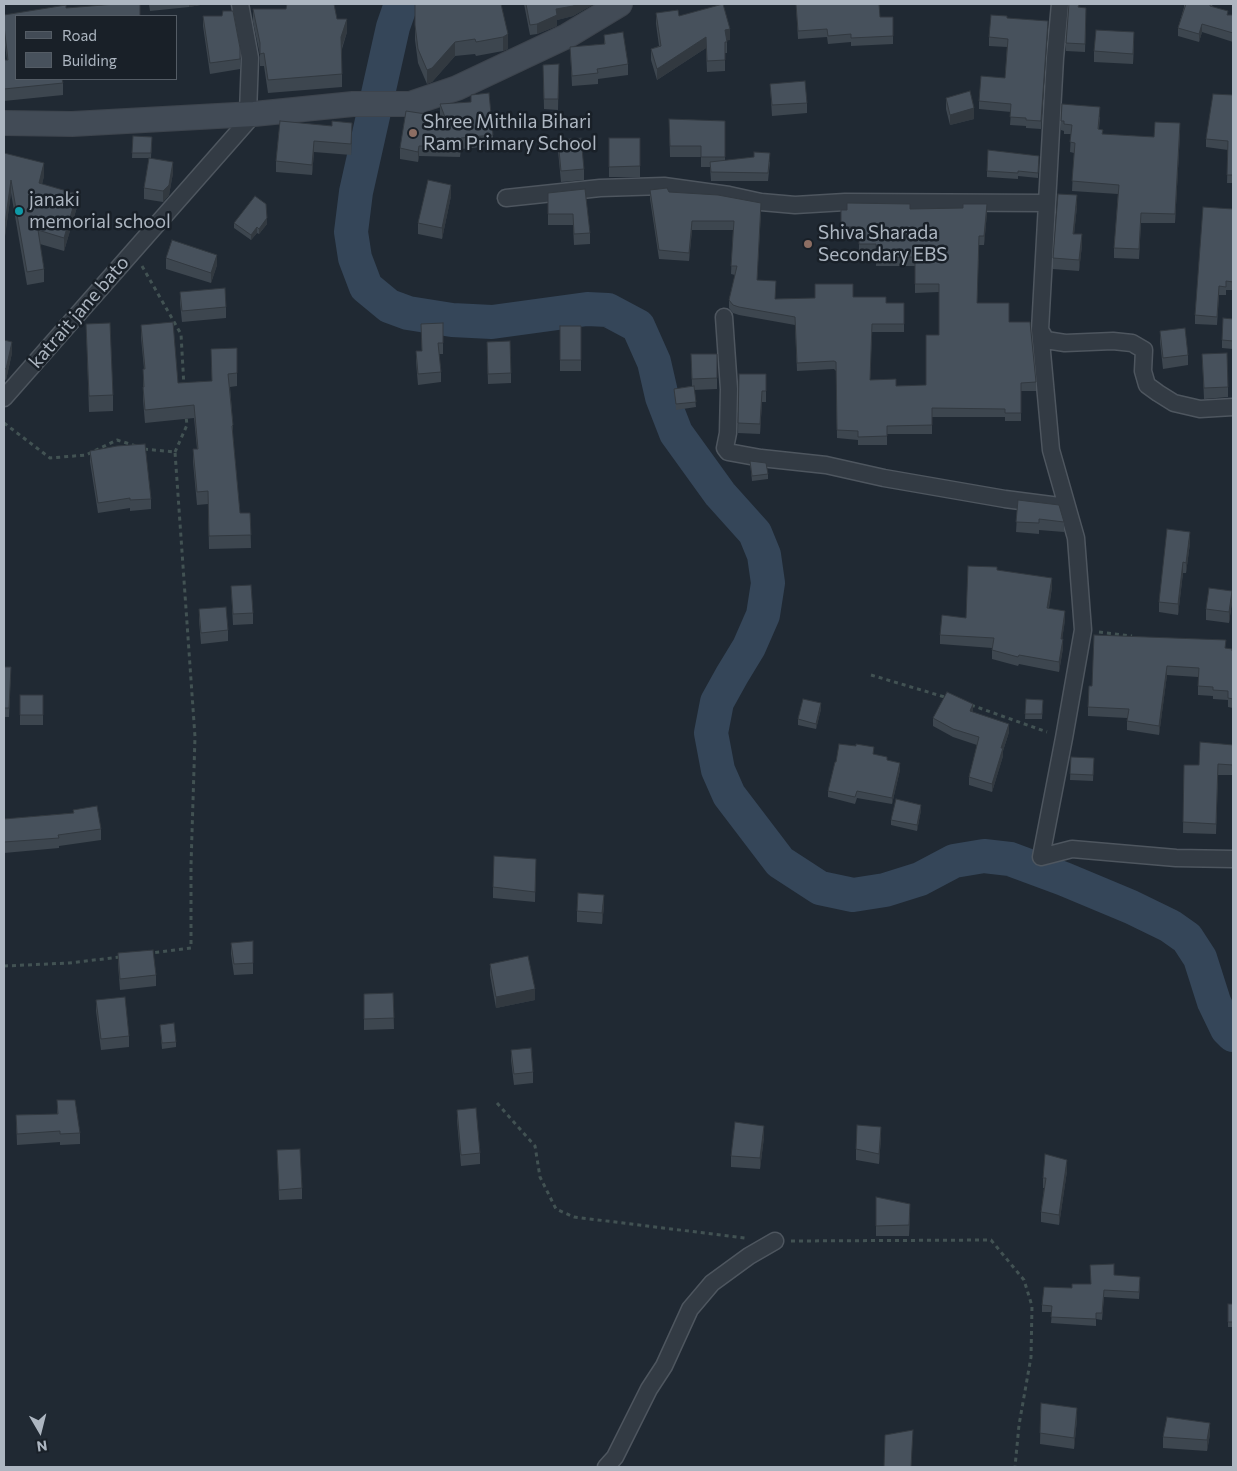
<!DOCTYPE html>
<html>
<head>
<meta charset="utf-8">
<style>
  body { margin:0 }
  #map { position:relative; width:1237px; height:1471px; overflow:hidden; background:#202933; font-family:Commissioner,sans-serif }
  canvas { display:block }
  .frame { position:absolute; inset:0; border:5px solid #adb6c1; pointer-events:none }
  .legend { position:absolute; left:15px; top:15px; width:162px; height:65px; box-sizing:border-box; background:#192028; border:1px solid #545c65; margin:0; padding:6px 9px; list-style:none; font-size:15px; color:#adb6c1 }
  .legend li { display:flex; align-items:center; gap:10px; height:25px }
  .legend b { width:25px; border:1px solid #545c65 }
  .north { position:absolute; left:15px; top:1406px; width:50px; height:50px; -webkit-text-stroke:4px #192028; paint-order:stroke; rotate:172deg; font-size:14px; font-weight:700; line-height:20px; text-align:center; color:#adb6c1 }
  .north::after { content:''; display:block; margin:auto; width:18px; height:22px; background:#adb6c1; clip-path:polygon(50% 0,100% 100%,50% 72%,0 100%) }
</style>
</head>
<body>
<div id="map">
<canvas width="1237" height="1471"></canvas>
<div class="frame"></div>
<ul class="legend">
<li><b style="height:6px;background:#424b56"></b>Road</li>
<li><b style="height:14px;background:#47515c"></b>Building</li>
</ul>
<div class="north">N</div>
</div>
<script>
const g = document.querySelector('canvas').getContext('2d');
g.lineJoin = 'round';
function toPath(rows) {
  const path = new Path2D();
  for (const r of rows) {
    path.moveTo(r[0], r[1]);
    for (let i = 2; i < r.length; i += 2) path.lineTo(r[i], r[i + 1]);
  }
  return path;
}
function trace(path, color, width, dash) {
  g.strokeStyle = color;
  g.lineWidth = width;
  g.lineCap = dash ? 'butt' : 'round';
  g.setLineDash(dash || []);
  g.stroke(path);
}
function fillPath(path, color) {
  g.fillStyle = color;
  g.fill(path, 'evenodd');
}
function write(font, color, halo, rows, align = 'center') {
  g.font = font + ' Commissioner,sans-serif';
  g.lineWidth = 5;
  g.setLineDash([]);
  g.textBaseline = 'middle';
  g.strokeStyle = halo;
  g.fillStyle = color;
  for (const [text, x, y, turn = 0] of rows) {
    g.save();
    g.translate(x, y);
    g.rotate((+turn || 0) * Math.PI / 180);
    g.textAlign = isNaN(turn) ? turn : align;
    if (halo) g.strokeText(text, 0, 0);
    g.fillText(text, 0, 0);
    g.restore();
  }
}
const river = toPath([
  [401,4,393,27,356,192,351,232,355,258,366,287,389,306,408,313,452,320,492,322,587,309,608,310,638,326,654,362,662,397,676,433,720,494,755,533,764,555,768,583,763,615,749,647,732,675,717,702,711,733,718,770,729,795,780,862,820,888,853,895,885,890,920,879,954,861,984,856,1010,859,1064,879,1131,907,1170,926,1187,938,1200,958,1214,1002,1227,1029,1233,1035]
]);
const path = toPath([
  [142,266,181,334,184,387],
  [4,423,50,458,86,455,117,440,136,446],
  [144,449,175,452,195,737,191,865,191,948,151,953],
  [175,452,187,425,186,416],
  [1099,632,1132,636],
  [871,675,948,698],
  [971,705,1047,732],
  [4,966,69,963,120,957],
  [497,1103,535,1146,540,1177,556,1209,574,1217,745,1238],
  [791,1241,991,1240,1024,1280,1032,1306,1031,1357,1019,1425,1015,1467]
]);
const street = toPath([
  [240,4,250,58,248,113],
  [1060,4,1055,58,1040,330,1051,450,1076,538,1083,630,1064,738,1041,857,1072,849,1176,858,1233,859],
  [506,198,600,188,664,186,729,195,761,202,795,205,845,202,1047,203],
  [724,317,729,389,728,433,725,448,728,452,761,458,826,465,884,478,1005,499,1067,507],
  [1040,330,1046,340,1065,343,1113,341,1132,343,1144,350,1143,371,1147,385,1158,393,1174,403,1200,409,1233,407],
  [4,398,254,114],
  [606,1467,615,1457,649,1389,664,1366,690,1309,712,1283,749,1256,775,1241]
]);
const secondary = toPath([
  [4,123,72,124,254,114,353,104,410,104,457,88,567,36,620,4]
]);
const wall = toPath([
  [140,4,16,16,63,83,63,95,4,101,4,60,7,60,4,38,4,15,66,8],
  [149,4,206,4,189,7,150,11],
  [415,4,501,4,508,49,503,51,476,56,475,54,455,56,432,82,427,84,418,63,415,40],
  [524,4,594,4,573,16,557,20,557,26,537,34,530,35],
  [796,4,879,4,880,17,893,17,893,44,851,46,851,42,828,44,827,37,798,39],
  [1184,4,1213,4,1212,6,1228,15,1233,15,1233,42,1202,32,1199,42,1178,36,1178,28,1184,7],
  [1081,8,1086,17,1085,52,1066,51,1066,43],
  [253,9,286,9,337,19,347,32,342,49,342,87,268,93,264,66,260,66,260,55,253,22],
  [656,13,679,16,730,40,727,40,727,53,725,53,725,71,707,72,706,48,657,80,651,60,651,49,659,46,656,24],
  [203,16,240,48,240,69,210,74,203,26],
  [1007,18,1048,29,1041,129,1026,128,1026,126,1010,125,1011,112,979,109,979,101,1005,78,1007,47,989,46,989,37],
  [604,35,628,64,628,75,598,79,598,84,572,86,570,47,604,44],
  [1134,43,1133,64,1094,62,1094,51],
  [559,64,558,110,544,109,543,65],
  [770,84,807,103,807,113,772,116],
  [471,95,493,135,493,146,461,149,460,157,419,156,418,162,400,159,400,148,440,116,440,104,471,102],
  [1233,95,1233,183,1227,183,1228,150,1206,147,1206,139],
  [946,98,974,119,950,125,946,109],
  [1100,117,1099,129,1103,134,1154,137,1180,133,1175,223,1141,223,1139,259,1114,258,1114,248,1118,194,1072,191,1074,153,1070,152,1071,134,1064,134,1064,131,1061,130,1061,121],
  [669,119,725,121,725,161,754,157,754,152,770,162,768,181,711,181,710,167,701,167,701,157,670,157],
  [280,121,352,134,351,155,314,152,312,175,276,172,276,161],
  [133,136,152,137,151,158,173,173,169,195,163,202,144,199,144,188,149,158,132,158],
  [609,138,640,138,640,177,609,177],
  [558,140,584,169,584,180,561,182,558,151],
  [4,153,44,176,42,184,77,207,64,251,40,244,44,269,44,282,27,285,11,193,4,242],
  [1039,156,1038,178,1018,176,1018,179,987,177,987,171],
  [585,189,590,233,590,244,574,245,573,225,548,225,548,193],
  [650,190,669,192,761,212,757,280,775,299,853,297,886,303,904,303,904,332,872,332,870,380,896,386,926,385,939,335,939,292,915,293,915,266,876,266,876,252,859,253,859,236,841,236,841,210,910,209,987,213,984,245,979,245,977,303,1009,322,1036,382,1036,391,1021,391,1021,421,1005,421,1005,417,932,417,932,434,887,434,887,445,858,445,858,440,837,438,836,371,834,369,797,371,795,325,739,315,733,313,729,308,729,300,735,275,731,274,733,230,692,230,689,261,659,259,650,199],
  [451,196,442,239,418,234,418,223],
  [1077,206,1074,234,1082,245,1079,271,1053,269,1053,258],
  [1233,209,1233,290,1226,290,1226,295,1219,295,1217,325,1195,324,1195,315],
  [234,223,267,224,259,234,257,233,251,240,234,228],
  [166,258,217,265,211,283,166,269],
  [180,292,226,307,226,318,182,322,180,303],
  [1233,319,1233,349,1222,348,1222,340],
  [443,323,443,354,439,354,441,372,441,382,418,385,416,362,416,351,422,351,421,324],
  [86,324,113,395,113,411,89,412],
  [141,325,178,383,212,381,211,349,237,373,237,386,230,387,233,425,233,439,240,513,250,513,251,548,209,549,208,504,197,505,193,462,193,449,197,449,194,418,145,423,143,400,143,369,144,369,141,338],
  [560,326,581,326,581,371,560,371],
  [1160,331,1188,355,1188,365,1163,369,1160,342],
  [4,340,12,353,6,380,4,379],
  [487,352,511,373,511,383,488,384],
  [691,354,717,354,717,389,694,390,696,407,676,410,674,389,692,386],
  [1202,354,1228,387,1228,397,1204,399],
  [739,374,766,374,766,402,762,402,760,434,738,433],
  [90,451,151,499,151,509,130,511,130,508,98,513,90,462],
  [750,461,768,474,768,479,752,481],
  [1018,500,1064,522,1064,532,1039,530,1039,534,1016,532],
  [1190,543,1186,573,1183,573,1178,615,1159,612,1159,602],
  [997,570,1052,587,1049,608,1065,620,1062,639,1063,648,1059,672,1019,664,1018,666,992,659,992,648,940,644,940,635,966,618],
  [231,586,253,613,253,624,233,625],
  [1232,602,1229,623,1206,620,1206,609],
  [199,609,228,630,228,641,201,644,199,620],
  [1226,648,1233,651,1233,708,1228,707,1228,700,1213,699,1213,696,1198,695,1198,677,1167,675,1159,735,1127,730,1127,718,1088,716,1088,707,1092,686],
  [4,667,11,667,9,717,4,717],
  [20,695,43,695,43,725,20,725],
  [1026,699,1043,700,1042,719,1025,719],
  [821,709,816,729,798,725,798,719],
  [973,712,1009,732,1003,751,1003,756,992,792,969,785,969,777,977,745,953,737,933,726,933,718],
  [1233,745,1233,775,1218,775,1216,834,1183,833,1184,765,1199,765],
  [874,754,887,760,900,770,892,804,857,798,855,804,828,797,828,791,836,762],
  [1071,757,1094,758,1093,781,1070,780],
  [73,810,101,829,101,840,59,846,59,848,4,853,4,819,73,813],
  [921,810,917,831,891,825,891,820],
  [536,859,535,902,493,898,493,887],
  [604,906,602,924,577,922,577,911],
  [253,941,253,974,234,975,231,954,231,943],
  [118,953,156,975,156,986,120,990,118,964],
  [490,964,535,1000,496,1008,490,975],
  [393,993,394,1029,364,1030,364,994],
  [96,1000,129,1036,129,1047,101,1050,96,1011],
  [160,1025,176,1042,176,1047,162,1049],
  [511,1050,533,1072,533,1083,514,1085,511,1060],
  [57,1100,80,1133,80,1144,60,1145,60,1142,17,1145,16,1115,57,1114],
  [457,1110,480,1153,480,1164,461,1166,457,1121],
  [764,1137,760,1169,731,1167,731,1156],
  [881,1137,879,1164,856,1160,856,1149],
  [277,1150,302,1188,302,1199,279,1200],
  [1067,1171,1059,1225,1041,1222,1041,1212,1044,1188,1043,1188,1043,1178],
  [876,1197,910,1215,909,1236,876,1236],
  [1114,1275,1140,1283,1139,1299,1104,1297,1102,1320,1096,1319,1096,1326,1051,1323,1052,1312,1042,1312,1042,1305,1072,1288,1091,1284],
  [1228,1304,1233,1304,1233,1327,1228,1327],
  [1041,1403,1077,1419,1074,1449,1040,1444],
  [1210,1434,1207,1451,1163,1448,1163,1437]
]);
const shadedWall = toPath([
  [189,4,206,4,189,7],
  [577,4,594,4,573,16,557,20,557,26,537,34,537,24,556,9],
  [347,19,347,32,341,49,341,37],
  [1048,21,1048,29,1041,129,1041,121],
  [1202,24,1202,32,1199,42,1199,34],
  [730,29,730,40,725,41,725,30],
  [1134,32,1134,43,1133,64,1133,54],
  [508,34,508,49,503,51,503,37],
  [706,37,706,48,657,80,657,69],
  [455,42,455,56,432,82,427,84,427,70],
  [974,108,974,119,950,125,950,115],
  [352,123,352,134,351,155,351,144],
  [1180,123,1180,133,1175,223,1175,214],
  [314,141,314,152,312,175,312,165],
  [419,146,419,156,418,162,418,152],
  [173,162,173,173,169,195,163,202,163,191],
  [44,163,44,176,39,196,39,183],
  [11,180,11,193,4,244,4,231],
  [451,185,451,196,442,239,442,228],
  [77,194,77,207,64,251,64,238],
  [1077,195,1077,206,1073,245,1073,234],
  [987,204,987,213,984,245,984,236],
  [267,218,267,224,259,234,259,229],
  [692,221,692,230,689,261,689,253],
  [257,227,257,233,251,240,251,235],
  [1082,234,1082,245,1079,271,1079,260],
  [217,255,217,265,211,283,211,273],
  [12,342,12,353,6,380,6,369],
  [762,391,762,402,760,434,760,424],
  [1190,532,1190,543,1186,573,1186,563],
  [1183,562,1183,573,1178,615,1178,604],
  [1052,578,1052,587,1047,617,1047,608],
  [1232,591,1232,602,1229,623,1229,612],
  [1065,611,1065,620,1061,648,1061,639],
  [1063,639,1063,648,1059,672,1059,662],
  [1167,666,1167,675,1159,735,1159,726],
  [821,703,821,709,816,729,816,724],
  [973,704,973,712,970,711],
  [1009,724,1009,732,1003,751,1003,756,992,792,992,784,1001,748],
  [900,763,900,770,892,804,892,798],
  [921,805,921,810,917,831,917,825],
  [604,895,604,906,602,924,602,913],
  [535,989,535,1000,496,1008,496,997],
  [764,1126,764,1137,760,1169,760,1158],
  [881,1127,881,1137,879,1164,879,1154],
  [1067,1160,1067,1171,1059,1225,1059,1215],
  [910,1204,910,1215,909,1236,909,1225],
  [1077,1408,1077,1419,1074,1449,1074,1438],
  [1210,1423,1210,1434,1207,1451,1207,1440]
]);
const building = toPath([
  [116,4,140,4,140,16,16,16,16,79,62,79,63,83,4,89,4,60,8,60,4,26,4,15,66,5,66,8,116,4],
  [287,4,334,4,337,19,347,19,341,37,342,74,268,80,264,53,260,54,260,43,253,9,286,9,287,4],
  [415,4,501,4,508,34,503,37,476,42,475,39,455,42,432,68,427,70,418,49,415,25,415,4],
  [526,4,577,4,573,6,556,9,557,15,537,24,530,25,526,4],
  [723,4,730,29,725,30,727,42,725,42,725,60,707,61,706,37,657,69,651,49,661,46,656,13,678,10,679,16,723,4],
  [796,4,879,4,880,17,893,17,893,36,851,38,851,34,828,36,827,29,798,31,796,4],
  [1069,4,1079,4,1078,7,1086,8,1085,44,1066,43,1069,4],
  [1186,4,1210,4,1210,6,1228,11,1227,15,1233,15,1233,33,1202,24,1199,34,1178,28,1186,4],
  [223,11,233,11,240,48,240,59,210,63,203,16,222,16,223,11],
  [991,15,1007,16,1007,18,1048,21,1041,121,1026,120,1026,118,1010,117,1011,104,979,101,981,76,1005,78,1008,39,989,37,991,15],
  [1096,30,1134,32,1133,54,1094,51,1096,30],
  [623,32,628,64,597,69,598,73,572,76,570,47,605,44,604,35,623,32],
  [559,64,558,99,544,99,543,65,559,64],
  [805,81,807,103,772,105,770,84,805,81],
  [970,91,974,108,950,115,946,98,970,91],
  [489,93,493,135,461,138,460,146,419,146,418,152,400,148,406,111,445,117,440,104,471,102,471,95,489,93],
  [1213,94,1233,95,1233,175,1227,175,1228,141,1206,139,1213,94],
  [1062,104,1100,107,1098,129,1103,130,1102,134,1154,137,1155,122,1180,123,1175,214,1141,213,1139,249,1114,248,1119,185,1072,181,1075,143,1070,142,1072,125,1064,124,1064,121,1061,121,1062,104],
  [669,119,725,121,725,157,701,157,701,146,670,146,669,119],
  [280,121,332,126,332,121,352,123,351,144,314,141,312,165,276,161,280,121],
  [133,136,152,137,151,153,132,153,133,136],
  [581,138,584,169,561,171,558,140,581,138],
  [609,138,640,138,640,166,609,167,609,138],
  [988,150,1039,156,1038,173,1018,171,1018,173,987,171,988,150],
  [754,152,770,153,768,173,711,172,710,162,754,157,754,152],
  [4,153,44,163,39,183,77,194,64,238,38,230,44,269,27,272,11,180,4,231,4,153],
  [149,158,173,162,169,185,163,191,144,188,149,158],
  [428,180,451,185,442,228,418,223,428,180],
  [667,188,669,192,718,195,761,203,757,280,776,281,775,299,815,298,815,284,853,284,853,297,886,297,886,303,904,303,904,324,872,324,870,380,896,379,896,386,926,385,926,335,939,335,939,284,915,284,915,257,876,258,876,244,859,244,859,227,841,227,841,210,847,210,847,203,910,204,910,209,963,208,963,204,987,204,984,236,979,236,977,303,1009,303,1009,322,1030,322,1036,382,1021,383,1021,413,1005,413,1005,409,932,408,932,425,887,426,887,436,858,437,858,431,837,430,836,362,834,361,797,363,795,317,739,307,733,305,729,300,737,266,731,266,734,221,692,221,689,253,659,250,650,190,667,188],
  [585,189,590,233,574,234,573,214,548,214,548,193,585,189],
  [1058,194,1077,195,1073,234,1082,234,1079,260,1053,258,1058,194],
  [255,196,266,204,267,218,259,229,257,227,251,235,234,223,255,196],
  [1203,207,1233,209,1233,282,1226,281,1226,287,1219,286,1217,317,1195,315,1203,207],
  [172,240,217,255,211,273,166,258,172,240],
  [225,288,226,307,182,311,180,292,225,288],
  [1223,318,1233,319,1233,341,1222,340,1223,318],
  [173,322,178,383,212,381,211,349,237,348,237,373,228,374,233,425,232,426,240,513,250,513,251,535,209,536,208,491,197,492,193,449,198,449,194,405,145,410,143,387,144,387,143,369,145,369,141,325,173,322],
  [110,323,113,395,89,396,86,324,110,323],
  [443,323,443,343,438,343,441,372,418,374,416,351,422,351,421,324,443,323],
  [560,326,581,326,581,360,560,360,560,326],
  [1185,328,1188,355,1163,358,1160,331,1185,328],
  [4,340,12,342,6,369,4,368,4,340],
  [510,341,511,373,488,374,487,342,510,341],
  [1227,353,1228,387,1204,388,1202,354,1227,353],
  [691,354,717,354,717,378,692,379,691,354],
  [739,374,766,374,766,391,762,391,760,424,738,423,739,374],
  [694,386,696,402,676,404,674,389,694,386],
  [145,444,151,499,130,500,130,498,98,503,90,451,117,446,145,444],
  [750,461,766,463,768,474,752,476,750,461],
  [1018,500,1059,505,1064,522,1039,519,1039,523,1016,522,1018,500],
  [1167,529,1190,532,1186,563,1183,562,1178,604,1159,602,1167,529],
  [968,566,997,567,997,570,1052,578,1047,608,1065,611,1061,639,1063,639,1059,662,1019,655,1018,657,992,650,994,638,940,635,942,615,966,618,968,566],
  [251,585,253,613,233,614,231,586,251,585],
  [1209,588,1232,591,1229,612,1206,609,1209,588],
  [226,607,228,630,201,633,199,609,226,607],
  [1094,635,1226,640,1225,648,1232,649,1232,651,1233,651,1233,699,1228,698,1228,691,1213,690,1213,687,1198,686,1199,668,1167,666,1159,726,1127,721,1129,709,1088,707,1089,686,1092,686,1094,635],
  [4,667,11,667,9,708,4,708,4,667],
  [947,692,973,704,970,711,1009,724,1001,748,1003,748,992,784,969,777,979,737,953,729,933,718,947,692],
  [20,695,43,695,43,715,20,715,20,695],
  [803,699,821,703,816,724,798,719,803,699],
  [1026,699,1043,700,1042,714,1025,714,1026,699],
  [1200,742,1233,745,1233,765,1218,764,1216,824,1183,822,1184,765,1199,765,1200,742],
  [839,744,856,746,856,744,874,747,873,754,887,757,887,760,900,763,892,798,857,791,855,797,828,791,835,762,836,762,839,744],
  [1071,757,1094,758,1093,775,1070,774,1071,757],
  [896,799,921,805,917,825,891,820,896,799],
  [97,806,101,829,58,835,59,838,4,842,4,819,74,813,73,810,97,806],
  [494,856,536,859,535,892,493,887,494,856],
  [578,893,604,895,602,913,577,911,578,893],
  [253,941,253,963,234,964,231,943,253,941],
  [153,950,156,975,120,979,118,953,153,950],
  [528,956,535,989,496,997,490,964,528,956],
  [393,993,394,1018,364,1019,364,994,393,993],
  [125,997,129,1036,101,1039,96,1000,125,997],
  [174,1023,176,1042,162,1043,160,1025,174,1023],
  [531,1048,533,1072,514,1074,511,1050,531,1048],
  [57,1100,75,1100,80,1133,60,1134,60,1131,17,1134,16,1115,58,1114,57,1100],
  [476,1108,480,1153,461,1155,457,1110,476,1108],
  [735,1122,764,1126,760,1158,731,1156,735,1122],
  [857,1125,881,1127,879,1154,856,1149,857,1125],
  [300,1149,302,1188,279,1190,277,1150,300,1149],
  [1045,1154,1067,1160,1059,1215,1041,1212,1046,1178,1043,1178,1045,1154],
  [876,1197,910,1204,909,1225,876,1226,876,1197],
  [1114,1264,1114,1275,1140,1277,1139,1292,1104,1290,1102,1313,1096,1313,1096,1319,1051,1317,1052,1306,1042,1305,1044,1287,1072,1288,1072,1284,1091,1284,1090,1265,1114,1264],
  [1228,1304,1233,1304,1233,1322,1228,1322,1228,1304],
  [1041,1403,1077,1408,1074,1438,1040,1433,1041,1403],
  [1167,1417,1210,1423,1207,1440,1163,1437,1167,1417],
  [913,1430,911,1467,884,1467,885,1435,913,1430]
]);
const markers = [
  [413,133,5,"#8d6e63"],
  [19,211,5,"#0f9aa8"],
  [808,244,5,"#8d6e63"]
];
const poiNames = [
  ["Shree Mithila Bihari",423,122],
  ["Ram Primary School",423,144],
  ["janaki",29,200],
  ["memorial school",29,222],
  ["Shiva Sharada",818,233],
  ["Secondary EBS",818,255]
];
const streetNames = [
  ["katrait jane bato",79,312,-49]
];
trace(river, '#354659', 34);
trace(street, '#4e565f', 19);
trace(secondary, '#3d444d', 26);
trace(path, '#425253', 3, [4, 4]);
trace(street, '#333b44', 16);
trace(secondary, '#424b56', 24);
fillPath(wall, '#3d464f');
fillPath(shadedWall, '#323940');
fillPath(building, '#47515c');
trace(building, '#323940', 1);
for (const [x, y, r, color] of markers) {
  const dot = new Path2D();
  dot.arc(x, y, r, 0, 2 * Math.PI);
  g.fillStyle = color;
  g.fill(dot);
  trace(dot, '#192028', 2);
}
write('19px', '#adb6c1', '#192028', poiNames, 'left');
write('19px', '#adb6c1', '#192028', streetNames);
</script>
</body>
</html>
